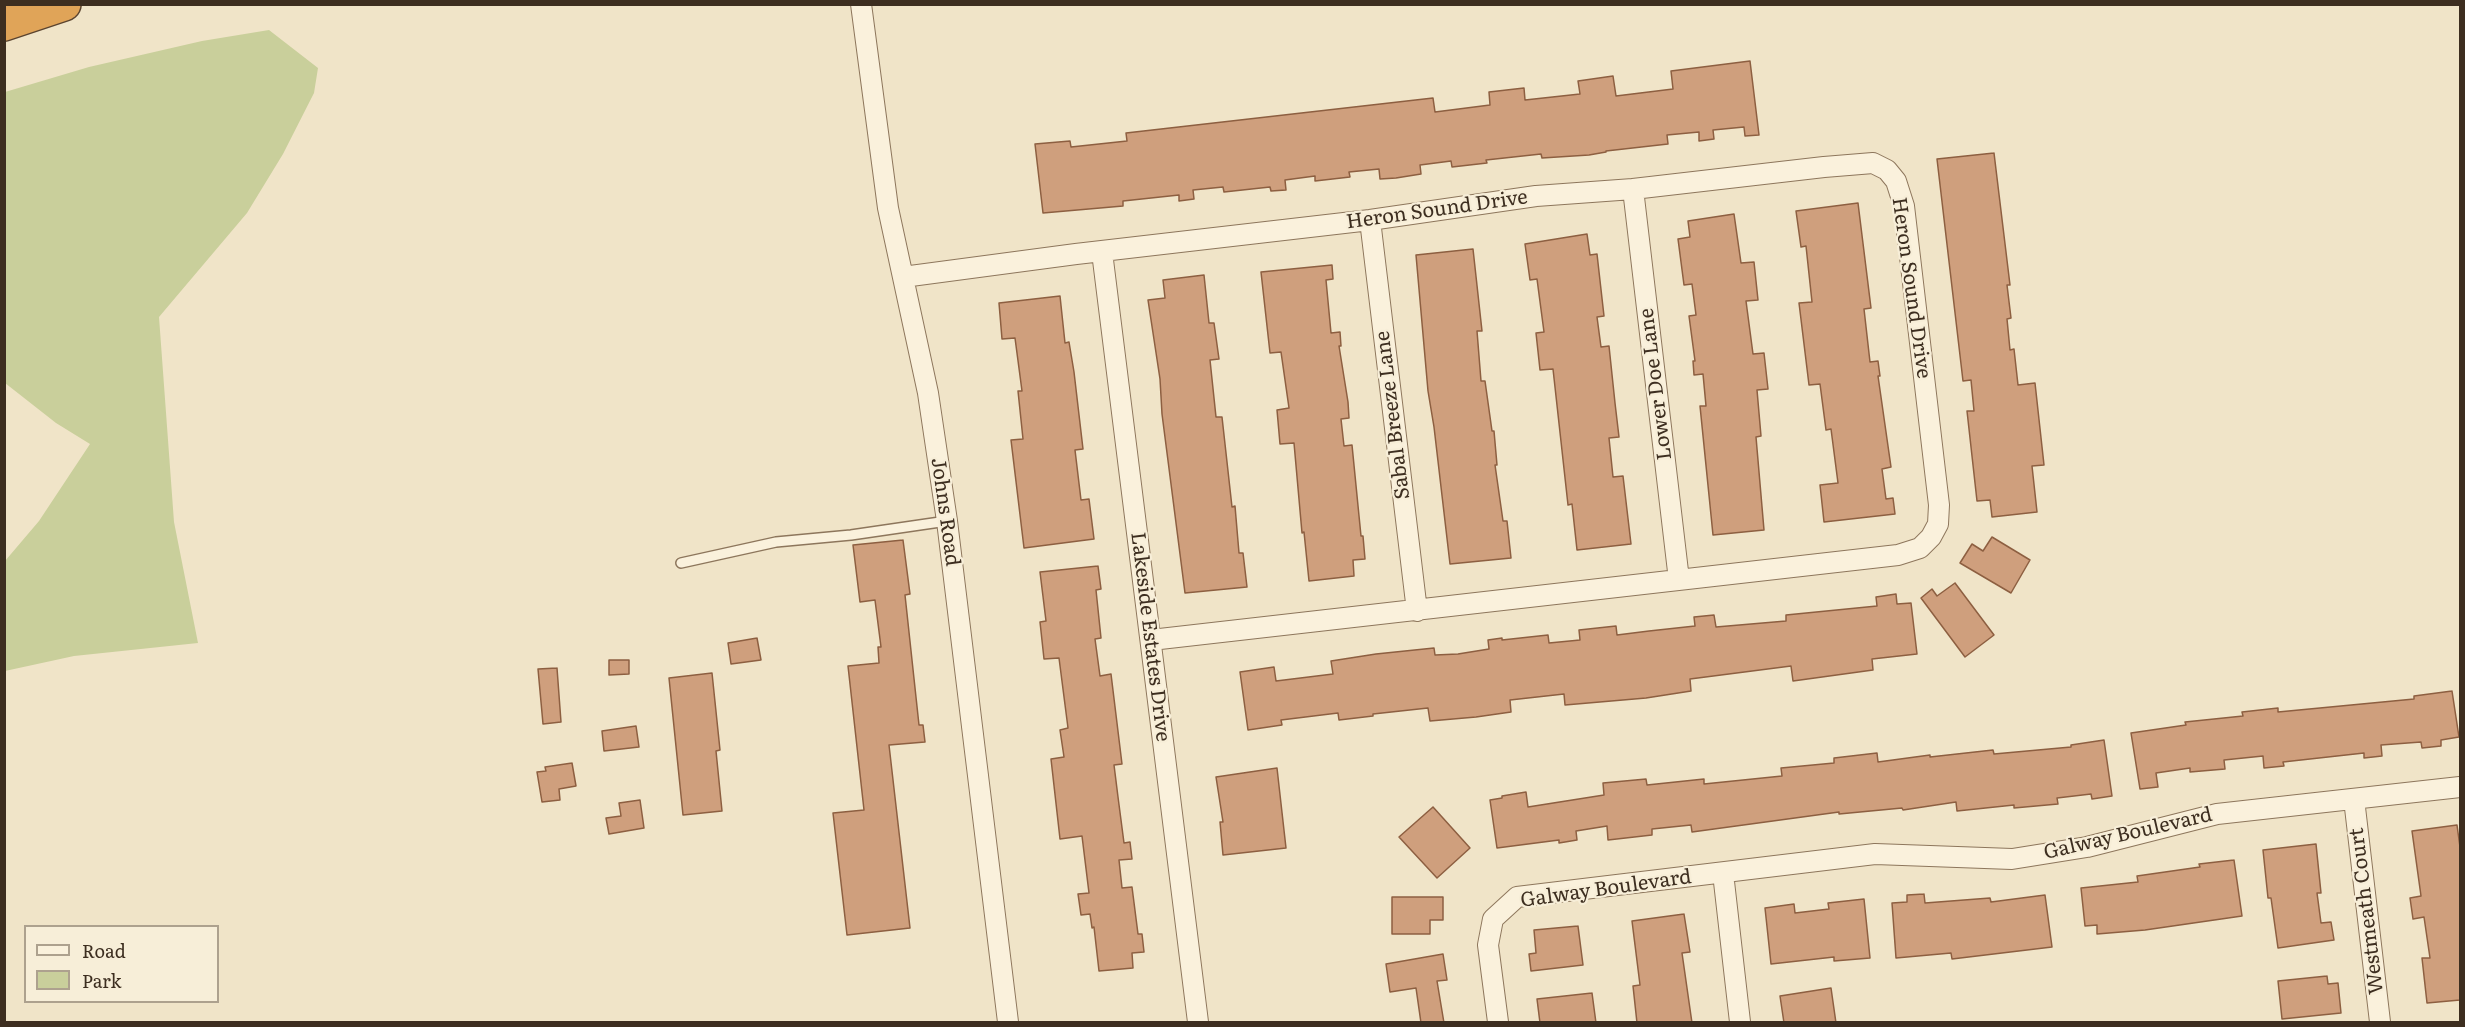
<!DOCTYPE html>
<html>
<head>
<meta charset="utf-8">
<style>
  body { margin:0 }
  #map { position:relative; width:2465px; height:1027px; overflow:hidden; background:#f0e4c8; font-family:Literata,serif }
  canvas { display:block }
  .frame { position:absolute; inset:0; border:6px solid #3d2e20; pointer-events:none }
  .legend { position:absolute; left:24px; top:925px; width:195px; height:78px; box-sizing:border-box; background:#f7eed8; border:2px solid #ada18e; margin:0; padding:8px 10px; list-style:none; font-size:18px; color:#3d2e20 }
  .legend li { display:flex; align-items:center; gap:12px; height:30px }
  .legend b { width:30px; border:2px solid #ada18e }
</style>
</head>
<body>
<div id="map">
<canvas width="2465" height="1027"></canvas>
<div class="frame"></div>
<ul class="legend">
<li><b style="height:8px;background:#faf1dc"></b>Road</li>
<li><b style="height:16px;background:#c9cf9b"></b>Park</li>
</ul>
</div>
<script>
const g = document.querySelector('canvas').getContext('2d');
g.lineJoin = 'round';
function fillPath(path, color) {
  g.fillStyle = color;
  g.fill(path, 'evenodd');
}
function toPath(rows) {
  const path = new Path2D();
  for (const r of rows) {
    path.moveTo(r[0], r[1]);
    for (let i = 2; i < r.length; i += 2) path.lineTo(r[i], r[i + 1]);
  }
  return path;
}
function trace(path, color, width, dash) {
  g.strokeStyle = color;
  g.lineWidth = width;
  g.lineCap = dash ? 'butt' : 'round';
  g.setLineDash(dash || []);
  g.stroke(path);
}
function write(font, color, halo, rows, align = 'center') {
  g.font = font + ' Literata,serif';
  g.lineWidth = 4.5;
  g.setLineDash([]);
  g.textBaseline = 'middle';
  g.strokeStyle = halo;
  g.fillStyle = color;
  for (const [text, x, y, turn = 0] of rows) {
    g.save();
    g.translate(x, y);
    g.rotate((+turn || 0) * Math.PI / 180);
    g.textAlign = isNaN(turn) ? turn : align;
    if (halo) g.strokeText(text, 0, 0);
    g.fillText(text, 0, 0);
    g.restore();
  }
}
const green = toPath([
  [269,30,318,68,314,93,283,154,247,213,159,317,174,522,198,643,74,656,5,671,5,561,39,521,90,444,56,423,5,383,5,92,89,67,202,41]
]);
const building = toPath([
  [1750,61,1759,135,1745,136,1744,127,1713,130,1714,139,1699,141,1699,132,1667,135,1668,144,1606,151,1606,152,1589,155,1542,158,1541,154,1486,160,1487,163,1452,167,1451,161,1420,165,1421,174,1396,178,1380,179,1379,169,1349,172,1350,177,1315,181,1315,176,1285,180,1286,190,1271,191,1270,187,1224,192,1223,187,1193,190,1194,199,1179,201,1179,195,1123,201,1123,206,1043,213,1035,144,1070,141,1071,147,1127,141,1126,133,1433,98,1435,112,1490,105,1489,92,1524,88,1525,100,1580,94,1578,81,1613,76,1616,96,1673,89,1671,71,1750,61],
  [1994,153,2010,285,2007,285,2011,318,2007,319,2010,350,2014,349,2018,385,2035,383,2044,465,2032,466,2037,512,1992,517,1990,500,1977,501,1967,411,1974,411,1971,380,1963,381,1937,159,1994,153],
  [1858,203,1871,308,1864,309,1870,362,1878,361,1880,376,1878,376,1891,467,1882,469,1886,499,1893,498,1895,514,1824,522,1820,485,1838,483,1831,429,1826,430,1820,384,1809,385,1799,303,1812,302,1806,246,1801,247,1796,211,1858,203],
  [1734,214,1741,263,1754,262,1758,300,1746,301,1753,354,1764,353,1768,389,1757,390,1761,436,1756,437,1764,530,1713,535,1700,406,1706,406,1703,374,1694,375,1693,361,1695,361,1689,316,1696,315,1692,284,1684,285,1678,239,1690,237,1688,221,1734,214],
  [1587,234,1590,255,1597,254,1604,316,1597,317,1601,347,1609,346,1615,403,1619,437,1609,438,1613,477,1623,476,1631,544,1577,550,1572,504,1568,505,1553,369,1540,370,1536,333,1544,332,1537,279,1530,280,1525,244,1587,234],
  [1473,249,1482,331,1477,331,1481,381,1485,381,1492,431,1494,431,1497,465,1495,465,1503,521,1507,521,1511,558,1450,564,1434,427,1428,391,1416,255,1473,249],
  [1332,265,1333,279,1326,280,1331,333,1340,332,1341,346,1339,346,1348,402,1349,418,1341,419,1344,446,1352,445,1361,536,1363,536,1365,559,1353,560,1354,576,1309,581,1304,532,1302,533,1294,443,1280,444,1277,410,1289,408,1281,352,1270,353,1261,272,1332,265],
  [1204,275,1209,323,1214,323,1219,359,1210,360,1216,417,1222,417,1232,507,1235,506,1239,553,1243,553,1247,587,1185,593,1162,414,1160,379,1148,300,1165,298,1163,280,1204,275],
  [1060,296,1065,343,1069,342,1074,372,1083,449,1075,450,1081,500,1089,499,1094,539,1024,548,1011,440,1023,439,1018,391,1022,391,1015,338,1002,339,999,303,1060,296],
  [1992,537,2030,560,2011,593,1960,563,1972,544,1983,551,1992,537],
  [903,540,910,594,905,595,919,725,923,725,925,742,889,745,910,928,847,935,833,813,864,810,848,666,879,663,878,647,881,647,875,600,860,602,853,545,903,540],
  [1098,566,1101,589,1096,590,1101,638,1095,639,1100,676,1111,674,1122,764,1114,765,1118,797,1124,843,1130,842,1132,859,1119,860,1122,888,1132,887,1138,934,1142,934,1144,952,1132,953,1133,968,1099,971,1094,927,1092,928,1090,914,1081,915,1078,894,1089,893,1082,836,1060,839,1051,759,1064,757,1060,730,1068,728,1059,658,1044,659,1040,622,1046,621,1040,572,1098,566],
  [1955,583,1994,635,1965,657,1921,598,1932,589,1937,596,1955,583],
  [1896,594,1897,604,1911,603,1917,654,1872,659,1873,670,1793,681,1791,666,1690,679,1691,691,1646,698,1565,705,1564,694,1510,700,1511,712,1476,717,1430,721,1428,708,1373,714,1373,716,1339,720,1338,713,1281,720,1282,725,1248,730,1240,672,1274,667,1276,681,1333,674,1331,661,1376,654,1434,648,1435,655,1458,654,1489,649,1488,640,1502,638,1502,640,1548,635,1549,643,1580,640,1579,630,1616,626,1617,635,1649,631,1695,626,1694,617,1714,615,1716,627,1786,621,1786,615,1877,606,1876,597,1896,594],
  [757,638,761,660,731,664,728,643,757,638],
  [609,660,629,660,629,674,609,675,609,660],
  [557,668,561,722,543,724,538,669,557,668],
  [712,673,720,750,716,751,722,811,683,815,669,678,712,673],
  [2452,691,2459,737,2441,740,2441,746,2422,748,2421,742,2381,745,2382,756,2364,758,2364,753,2283,762,2284,766,2264,768,2263,756,2224,760,2225,769,2190,772,2190,768,2156,773,2158,787,2140,789,2131,733,2186,725,2185,722,2243,716,2242,712,2278,708,2278,712,2414,699,2414,696,2452,691],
  [636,726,639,747,604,751,602,731,636,726],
  [2104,740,2112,796,2092,799,2091,794,2057,798,2058,804,2014,808,2014,805,1957,811,1956,802,1903,810,1902,808,1839,814,1839,812,1692,832,1691,825,1652,829,1652,835,1608,840,1607,826,1576,831,1577,840,1559,843,1559,840,1497,848,1490,800,1502,798,1502,796,1526,792,1528,807,1604,795,1603,783,1646,779,1647,785,1704,779,1704,784,1782,776,1781,768,1834,763,1834,758,1877,753,1878,762,1930,755,1930,757,1993,750,1994,754,2071,747,2071,745,2104,740],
  [572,763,576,786,559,789,560,800,542,802,537,772,546,771,545,767,572,763],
  [1277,768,1286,848,1223,855,1220,822,1223,822,1216,777,1277,768],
  [640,800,644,828,609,834,606,818,621,816,619,803,640,800],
  [1433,807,1470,848,1437,878,1399,837,1433,807],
  [2457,825,2460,847,2460,1000,2427,1003,2422,958,2430,958,2424,917,2413,919,2410,898,2421,896,2412,831,2457,825],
  [2316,844,2321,893,2317,893,2321,923,2331,922,2334,940,2278,948,2271,898,2268,898,2263,850,2316,844],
  [2234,860,2242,916,2145,930,2097,934,2097,925,2085,926,2081,888,2138,882,2137,876,2200,867,2199,864,2234,860],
  [1924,894,1925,903,1990,898,1991,902,2045,895,2052,947,1952,959,1951,953,1896,958,1892,903,1907,902,1907,895,1924,894],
  [1392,897,1443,897,1443,920,1430,920,1430,934,1392,934,1392,897],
  [1864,899,1870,958,1834,961,1834,957,1771,964,1765,908,1794,904,1795,913,1829,909,1828,903,1864,899],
  [1684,914,1690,952,1682,953,1692,1023,1637,1023,1633,986,1640,985,1632,921,1684,914],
  [1578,926,1583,965,1531,971,1529,954,1536,953,1534,930,1578,926],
  [1443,954,1447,980,1437,981,1444,1023,1421,1023,1416,988,1390,992,1386,964,1443,954],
  [2327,976,2328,984,2338,983,2341,1013,2282,1019,2278,981,2327,976],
  [1831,988,1836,1023,1784,1023,1780,996,1831,988],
  [1592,993,1596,1023,1540,1023,1537,999,1592,993]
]);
const lane = toPath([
  [681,563,776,542,851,535,947,521]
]);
const street = toPath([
  [861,4,888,208,928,393,947,521,1008,1022],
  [1633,189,1679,580],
  [1370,220,1417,611],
  [1102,252,1198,1022],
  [903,277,1076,254,1370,220,1536,196,1633,189,1824,167,1873,163,1887,170,1896,181,1904,206,1939,505,1938,524,1931,537,1920,548,1898,555,1151,640],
  [2354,799,2380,1022],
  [1723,873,1740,1022],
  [1498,1022,1488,945,1493,919,1517,897,1875,854,2012,859,2087,847,2217,814,2460,787]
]);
const highway = toPath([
  [4,24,64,4]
]);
const streetNames = [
  ["Heron Sound Drive",1437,210,-8],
  ["Heron Sound Drive",1911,288,82],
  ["Lower Doe Lane",1656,384,-97],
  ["Sabal Breeze Lane",1393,415,-97],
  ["Johns Road",945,512,82],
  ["Lakeside Estates Drive",1150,637,83],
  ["Galway Boulevard",2128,834,-13],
  ["Galway Boulevard",1606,889,-8],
  ["Westmeath Court",2367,911,-97]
];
fillPath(green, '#c9cf9b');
fillPath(building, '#cf9f7d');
trace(building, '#8d5f41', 1.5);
trace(lane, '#8d765c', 12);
trace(street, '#8d765c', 22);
trace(highway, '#5b4430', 36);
trace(lane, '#faf1dc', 9);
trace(street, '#faf1dc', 20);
trace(highway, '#e0a458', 33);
write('20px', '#3d2e20', '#f7eed8', streetNames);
</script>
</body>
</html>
